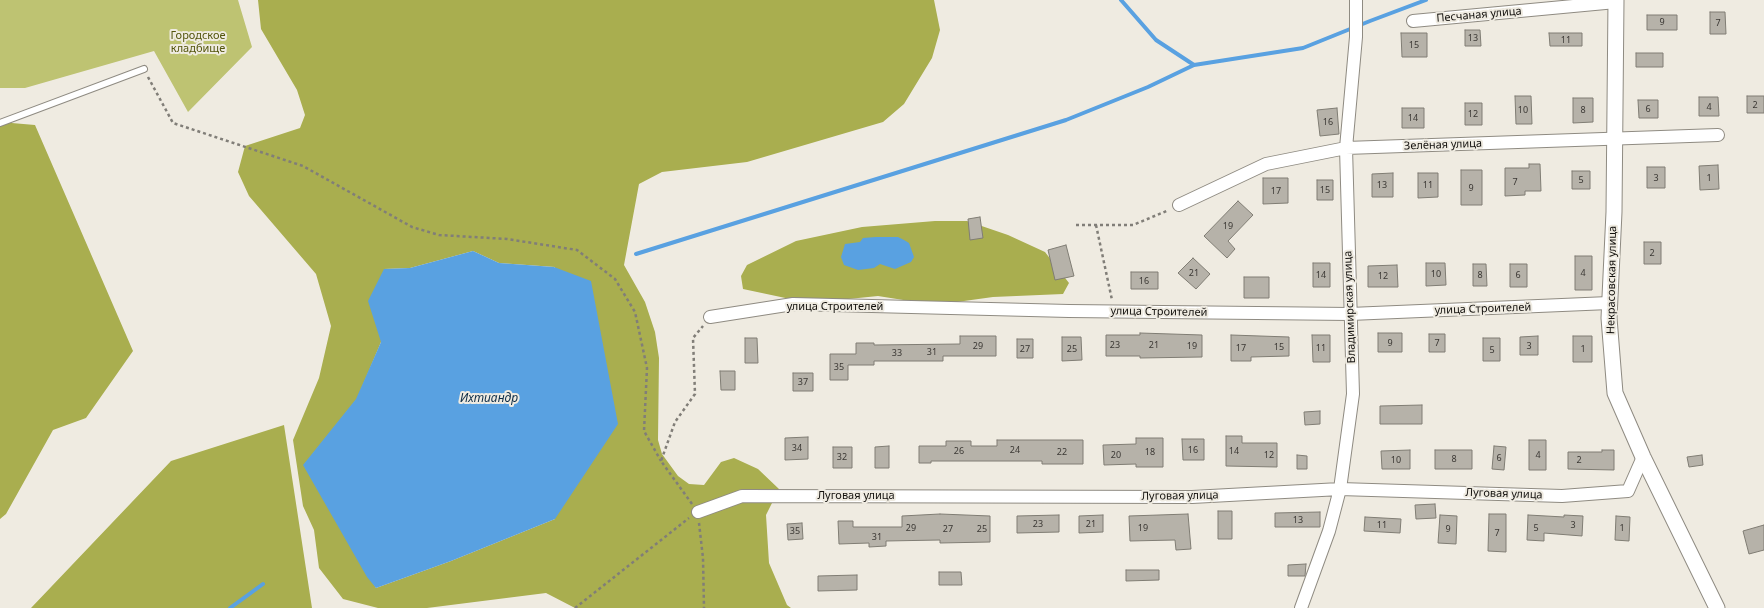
<!DOCTYPE html>
<html>
<head>
<meta charset="utf-8">
<style>
  body { margin:0 }
  canvas { display:block; background:#efebe1 }
</style>
</head>
<body>
<canvas width="1764" height="608"></canvas>
<script>
const g = document.querySelector('canvas').getContext('2d');
g.lineJoin = 'round';
function fillPath(path, color) {
  g.fillStyle = color;
  g.fill(path, 'evenodd');
}
function toPath(rows) {
  const path = new Path2D();
  for (const r of rows) {
    path.moveTo(r[0], r[1]);
    for (let i = 2; i < r.length; i += 2) path.lineTo(r[i], r[i + 1]);
  }
  return path;
}
function trace(path, color, width, dash) {
  g.strokeStyle = color;
  g.lineWidth = width;
  g.lineCap = dash ? 'butt' : 'round';
  g.setLineDash(dash || []);
  g.stroke(path);
}
function write(font, color, halo, rows, align = 'center') {
  g.font = font + ' "Noto Sans",sans-serif';
  g.lineWidth = 4;
  g.setLineDash([]);
  g.textBaseline = 'middle';
  g.strokeStyle = halo;
  g.fillStyle = color;
  for (const [text, x, y, turn = 0] of rows) {
    g.save();
    g.translate(x, y);
    g.rotate((+turn || 0) * Math.PI / 180);
    g.textAlign = isNaN(turn) ? turn : align;
    if (halo) g.strokeText(text, 0, 0);
    g.fillText(text, 0, 0);
    g.restore();
  }
}
const green = toPath([
  [0,0,238,0,252,47,188,112,154,51,25,88,0,88]
]);
const forest = toPath([
  [258,0,934,0,940,30,932,58,904,104,883,122,747,162,662,172,639,184,624,265,645,302,655,332,659,358,658,440,662,454,678,476,689,484,704,485,721,462,734,458,758,469,779,489,766,515,769,563,787,605,791,608,575,608,546,593,427,608,378,608,343,599,319,568,314,530,303,506,293,440,319,378,331,326,316,274,249,196,238,172,245,146,300,128,305,115,297,90,261,29],
  [473,251,499,263,555,267,555,519,451,561,376,588,304,465,357,399,381,342,384,269,410,268],
  [0,122,35,125,133,351,86,418,53,430,6,514,0,519],
  [935,221,967,221,1008,235,1045,252,1069,283,1063,294,993,297,935,305,878,296,809,303,743,289,741,276,747,265,796,241,862,227],
  [284,425,312,608,31,608,171,461]
]);
const water = toPath([
  [876,237,898,237,904,240,909,243,914,257,911,262,895,269,880,264,874,268,858,270,844,265,841,257,845,244,860,242,863,238],
  [473,251,499,263,554,267,591,281,618,424,555,519,451,561,376,588,367,577,303,465,356,399,381,342,368,301,384,269,410,268]
]);
const stream = toPath([
  [1121,0,1156,40,1194,65],
  [636,254,1066,120,1148,87,1194,65,1303,48,1370,21,1426,0],
  [230,608,263,584]
]);
const building = toPath([
  [1710,12,1725,12,1726,34,1710,34,1710,12],
  [1647,15,1677,15,1677,30,1647,30,1647,15],
  [1465,30,1480,30,1481,46,1465,46,1465,30],
  [1401,33,1427,33,1427,57,1402,57,1401,33],
  [1549,33,1582,33,1582,46,1550,46,1549,33],
  [1636,53,1663,53,1663,67,1636,67,1636,53],
  [1515,96,1531,96,1532,124,1516,124,1515,96],
  [1747,96,1764,96,1764,113,1747,113,1747,96],
  [1699,97,1718,97,1719,116,1699,116,1699,97],
  [1573,98,1593,98,1593,122,1573,123,1573,98],
  [1638,100,1658,100,1658,118,1639,118,1638,100],
  [1465,103,1482,103,1482,125,1465,125,1465,103],
  [1337,108,1339,134,1320,136,1317,110,1337,108],
  [1402,108,1424,108,1424,128,1402,128,1402,108],
  [1529,164,1540,164,1541,191,1525,191,1525,195,1505,196,1505,168,1529,168,1529,164],
  [1718,165,1719,189,1700,190,1699,166,1718,165],
  [1647,167,1665,167,1665,188,1647,188,1647,167],
  [1461,170,1482,170,1482,205,1461,205,1461,170],
  [1572,171,1590,171,1590,189,1572,189,1572,171],
  [1393,173,1393,197,1372,197,1372,174,1393,173],
  [1418,173,1438,173,1438,197,1418,198,1418,173],
  [1263,178,1288,178,1288,203,1263,204,1263,178],
  [1317,180,1333,180,1333,200,1317,200,1317,180],
  [1238,201,1253,215,1228,241,1235,249,1227,258,1204,236,1238,201],
  [980,217,983,238,970,240,968,219,980,217],
  [1644,242,1661,242,1661,264,1644,264,1644,242],
  [1066,245,1074,276,1055,280,1048,250,1066,245],
  [1575,256,1592,256,1592,290,1575,290,1575,256],
  [1193,258,1210,274,1196,289,1178,273,1193,258],
  [1313,263,1330,263,1330,287,1313,287,1313,263],
  [1426,263,1445,263,1446,285,1426,286,1426,263],
  [1473,264,1486,264,1487,286,1473,286,1473,264],
  [1510,264,1527,264,1527,287,1510,287,1510,264],
  [1397,265,1398,287,1368,287,1368,266,1397,265],
  [1131,272,1158,272,1158,289,1131,289,1131,272],
  [1244,277,1269,277,1269,298,1244,298,1244,277],
  [1140,333,1202,335,1202,357,1140,358,1140,356,1106,356,1106,335,1140,335,1140,333],
  [1378,333,1402,333,1402,352,1378,352,1378,333],
  [1429,334,1445,334,1445,352,1429,352,1429,334],
  [1231,335,1289,337,1289,356,1251,357,1251,361,1231,361,1231,335],
  [1312,335,1330,335,1330,362,1313,362,1312,335],
  [960,336,996,336,996,356,943,356,943,361,874,361,874,365,848,365,848,380,830,380,830,354,856,354,856,343,874,343,874,345,960,344,960,336],
  [1538,336,1538,355,1520,355,1520,337,1538,336],
  [1573,336,1592,336,1592,362,1573,362,1573,336],
  [1062,337,1081,337,1082,360,1062,361,1062,337],
  [745,338,757,338,758,363,745,363,745,338],
  [1483,338,1500,338,1500,361,1483,361,1483,338],
  [1017,339,1033,339,1033,358,1017,358,1017,339],
  [720,371,735,371,735,390,721,390,720,371],
  [793,373,813,373,813,391,793,391,793,373],
  [1422,405,1422,424,1380,424,1380,406,1422,405],
  [1320,411,1320,424,1305,425,1304,412,1320,411],
  [1226,436,1242,436,1242,443,1277,443,1277,467,1226,466,1226,436],
  [808,437,808,459,785,460,785,438,808,437],
  [1136,438,1163,438,1163,467,1136,467,1136,464,1104,465,1103,445,1136,444,1136,438],
  [1182,439,1204,439,1204,460,1183,460,1182,439],
  [997,440,1083,440,1083,464,1042,464,1042,461,931,461,931,463,919,463,919,446,946,446,946,441,971,441,971,446,997,446,997,440],
  [1529,440,1546,440,1546,470,1529,470,1529,440],
  [889,446,889,468,875,468,875,447,889,446],
  [1494,446,1506,447,1504,470,1492,469,1494,446],
  [833,447,852,447,852,468,833,468,833,447],
  [1410,450,1410,469,1382,469,1381,451,1410,450],
  [1435,450,1472,450,1472,469,1435,469,1435,450],
  [1602,450,1614,450,1614,470,1568,469,1568,452,1602,452,1602,450],
  [1297,455,1307,456,1307,469,1297,469,1297,455],
  [1702,455,1703,465,1689,467,1687,457,1702,455],
  [1435,504,1436,518,1416,519,1415,505,1435,504],
  [1218,511,1232,511,1232,539,1218,539,1218,511],
  [1320,512,1320,527,1275,527,1275,513,1320,512],
  [940,514,990,516,990,542,940,543,940,540,886,541,886,546,869,547,869,543,839,544,838,521,853,521,853,527,902,527,902,516,940,514],
  [1188,514,1191,549,1176,550,1175,540,1130,541,1129,516,1188,514],
  [1489,514,1506,514,1506,552,1488,551,1489,514],
  [1059,515,1059,532,1017,533,1017,516,1059,515],
  [1103,515,1103,532,1079,533,1079,516,1103,515],
  [1440,515,1457,516,1456,544,1438,543,1440,515],
  [1528,515,1564,517,1564,515,1583,516,1582,536,1544,533,1544,541,1527,540,1528,515],
  [1616,516,1630,517,1629,541,1615,540,1616,516],
  [1365,517,1401,519,1400,533,1364,531,1365,517],
  [802,523,803,539,788,540,787,524,802,523],
  [1764,525,1764,550,1749,554,1743,531,1764,525],
  [1306,564,1305,576,1288,576,1288,565,1306,564],
  [1126,570,1159,570,1159,580,1126,581,1126,570],
  [939,572,961,572,962,585,939,585,939,572],
  [857,575,857,590,818,591,818,576,857,575]
]);
const path = toPath([
  [148,77,173,123,303,166,412,227,439,235,507,239,577,250,615,279,635,312,647,368,644,431,661,461],
  [1076,225,1133,225,1169,210],
  [1096,225,1112,300],
  [692,504,661,461,675,422,695,394,693,338,703,326],
  [699,523,703,558,704,608],
  [575,608,689,518]
]);
const service = toPath([
  [0,123,144,69]
]);
const minor = toPath([
  [1413,21,1616,2],
  [1179,205,1266,164,1346,148,1718,135],
  [710,317,793,304,1069,311,1350,314,1609,303],
  [698,512,742,496,1192,497,1340,489,1562,496,1628,491,1643,457],
  [1301,608,1329,531,1340,489,1353,394,1346,148,1356,37,1356,0]
]);
const tertiary = toPath([
  [1616,0,1614,212,1609,318,1615,393,1643,457,1717,608]
]);
const numberNames = [
  ["9",1662,22],
  ["7",1718,23],
  ["13",1473,38],
  ["11",1566,40],
  ["15",1414,45],
  ["2",1755,105],
  ["4",1709,107],
  ["6",1648,109],
  ["10",1523,110],
  ["8",1583,110],
  ["12",1473,114],
  ["14",1413,118],
  ["16",1328,122],
  ["3",1656,178],
  ["1",1709,178],
  ["5",1581,180],
  ["7",1515,182],
  ["13",1382,185],
  ["11",1428,185],
  ["9",1471,188],
  ["15",1325,190],
  ["17",1276,191],
  ["19",1228,226],
  ["2",1652,253],
  ["21",1194,273],
  ["4",1583,273],
  ["10",1436,274],
  ["14",1321,275],
  ["8",1480,275],
  ["6",1518,275],
  ["12",1383,276],
  ["16",1144,281],
  ["9",1390,343],
  ["7",1437,343],
  ["23",1115,345],
  ["21",1154,345],
  ["29",978,346],
  ["19",1192,346],
  ["3",1529,346],
  ["15",1279,347],
  ["17",1241,348],
  ["11",1321,348],
  ["27",1025,349],
  ["25",1072,349],
  ["1",1583,349],
  ["5",1492,350],
  ["31",932,352],
  ["33",897,353],
  ["35",839,367],
  ["37",803,382],
  ["34",797,448],
  ["24",1015,450],
  ["16",1193,450],
  ["26",959,451],
  ["14",1234,451],
  ["22",1062,452],
  ["18",1150,452],
  ["20",1116,455],
  ["12",1269,455],
  ["4",1538,455],
  ["32",842,457],
  ["6",1499,458],
  ["8",1454,459],
  ["10",1396,460],
  ["2",1579,460],
  ["13",1298,520],
  ["23",1038,524],
  ["21",1091,524],
  ["11",1382,525],
  ["3",1573,525],
  ["29",911,528],
  ["19",1143,528],
  ["5",1536,528],
  ["1",1622,528],
  ["27",948,529],
  ["25",982,529],
  ["9",1448,529],
  ["35",795,531],
  ["7",1497,533],
  ["31",877,537]
];
const streetNames = [
  ["Песчаная улица",1479,15,-5],
  ["Зелёная улица",1443,145,-2],
  ["Некрасовская улица",1612,280,-89],
  ["улица Строителей",835,307],
  ["Владимирская улица",1350,307,-92],
  ["улица Строителей",1483,309,-2],
  ["улица Строителей",1159,312,1],
  ["Луговая улица",1504,494,2],
  ["Луговая улица",856,496],
  ["Луговая улица",1180,496,-1]
];
const parkNames = [
  ["Городское",198,36],
  ["кладбище",198,49]
];
const waterNames = [
  ["Ихтиандр",489,399]
];
fillPath(green, '#bec372');
fillPath(forest, '#a9ae4f');
fillPath(water, '#59a1e1');
trace(stream, '#59a1e1', 4);
fillPath(building, '#b6b2a9');
trace(building, '#807d74', 1);
trace(service, '#8f8b82', 8);
trace(minor, '#8f8b82', 14);
trace(tertiary, '#8f8b82', 17);
trace(path, '#817e78', 2.5, [3, 3]);
trace(service, '#fff', 6);
trace(minor, '#fff', 12);
trace(tertiary, '#fff', 15);
write('9px', '#3b3834', null, numberNames);
write('11px', '#12100d', '#efebe1', streetNames);
write('11px', '#53550d', '#efebe1', parkNames);
write('italic 12px', '#0d2c46', '#efebe1', waterNames);
</script>
</body>
</html>
